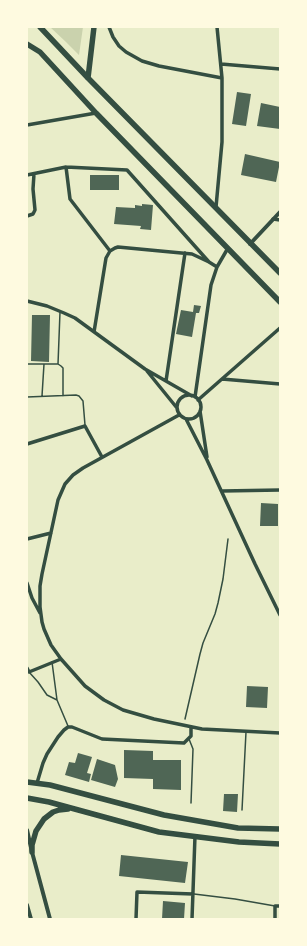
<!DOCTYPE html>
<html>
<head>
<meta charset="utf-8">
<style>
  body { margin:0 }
  #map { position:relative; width:307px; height:946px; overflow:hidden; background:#e9edc9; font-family:Mulish,sans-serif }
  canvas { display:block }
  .frame { position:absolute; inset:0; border:28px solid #fefae0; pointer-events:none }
</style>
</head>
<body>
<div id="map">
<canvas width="307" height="946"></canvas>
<div class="frame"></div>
</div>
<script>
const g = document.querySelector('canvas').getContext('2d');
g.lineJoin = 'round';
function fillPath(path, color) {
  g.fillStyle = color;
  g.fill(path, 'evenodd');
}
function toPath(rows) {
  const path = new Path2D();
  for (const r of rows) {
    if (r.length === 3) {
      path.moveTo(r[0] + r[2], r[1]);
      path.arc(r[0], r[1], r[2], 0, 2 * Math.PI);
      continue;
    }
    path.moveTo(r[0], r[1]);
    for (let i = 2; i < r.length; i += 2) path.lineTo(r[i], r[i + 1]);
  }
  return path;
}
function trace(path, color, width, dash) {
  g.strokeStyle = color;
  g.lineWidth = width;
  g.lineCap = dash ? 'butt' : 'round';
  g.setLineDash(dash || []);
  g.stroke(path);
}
const green = toPath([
  [50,27,83,27,79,55,66,42]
]);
const building = toPath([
  [237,92,251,94,246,126,232,124],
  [261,103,280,107,280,129,257,126],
  [245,154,280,162,276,182,241,175],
  [90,175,119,175,119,190,90,190],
  [142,204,153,205,151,230,140,229,141,226,114,224,116,207,135,208,135,205,142,206],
  [194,305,201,306,199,313,196,313,192,337,176,334,181,310,193,312],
  [32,315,50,315,49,362,31,361],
  [261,503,278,504,278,526,260,526],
  [247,686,268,687,267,708,246,707],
  [124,750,153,751,153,760,181,760,181,790,153,789,153,779,124,778],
  [78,753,92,757,87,773,91,774,89,782,65,775,69,762,75,763],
  [97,759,115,765,118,779,115,787,91,780],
  [224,794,238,794,237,812,223,811],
  [121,855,188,862,185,883,119,876],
  [163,901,185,903,184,919,162,919]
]);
const path = toPath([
  [185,719,200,654,203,643,215,614,218,603,223,579,228,539]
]);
const service = toPath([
  [27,364,58,364,61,366,63,368,63,396],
  [58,364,60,312],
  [42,396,44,364],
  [27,397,76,395,79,396,83,401,85,425],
  [52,662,57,700,68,726],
  [29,672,38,682,47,695,57,700],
  [189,739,193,749,191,803],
  [242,810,246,732],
  [194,894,235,899,275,906]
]);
const minor = toPath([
  [109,27,113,37,119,46,126,52,142,61,159,66,222,78],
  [221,64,280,69],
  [27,125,96,113],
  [66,167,70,199,110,251],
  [27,175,66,167,127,170,209,262],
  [216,207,222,142,222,78,217,27],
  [27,216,33,214,35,210,33,189,34,174],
  [273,219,280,220],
  [27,301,47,306,64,313,75,318,145,369,192,396],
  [94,332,106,258,110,251,115,248,118,247,192,254,209,262,217,267],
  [147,371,177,408],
  [222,379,280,384],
  [166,381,185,253],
  [189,407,12],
  [195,397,211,285,217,267,228,248],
  [198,400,280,328],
  [200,411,207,457],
  [179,415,83,468,73,475,65,484,58,500,42,574,40,586,40,607,42,622,44,629,51,645,61,659,85,686,104,700,123,710,154,719,202,729,280,733],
  [186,419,207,460,255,564,280,615],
  [27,444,85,426,102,457],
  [222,491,280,490],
  [27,539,51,533],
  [27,583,32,598,40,613],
  [27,668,29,672,61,659],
  [37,783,43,763,47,754,58,737,64,730,68,727,72,727,102,739,184,743,191,736,191,727],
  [136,919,137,892,193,894],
  [192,919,195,836],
  [275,919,275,906,280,906]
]);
const tertiary = toPath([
  [250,244,280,212],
  [27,830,32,852,50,919],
  [27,905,31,919]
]);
const primary = toPath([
  [40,27,88,78,280,273],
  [27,44,40,52,96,113,280,302],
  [88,78,94,27],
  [27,782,50,785,164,815,238,828,280,829],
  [27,798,49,802,159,832,239,842,280,844],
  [32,852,32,845,36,831,44,819,53,812,59,810,68,809]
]);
fillPath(green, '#cad2ad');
fillPath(building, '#4f6655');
trace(path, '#344e41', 1.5);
trace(service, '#344e41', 1.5);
trace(minor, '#344e41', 3.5);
trace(tertiary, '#344e41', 4);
trace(primary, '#344e41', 5.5);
</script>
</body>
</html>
